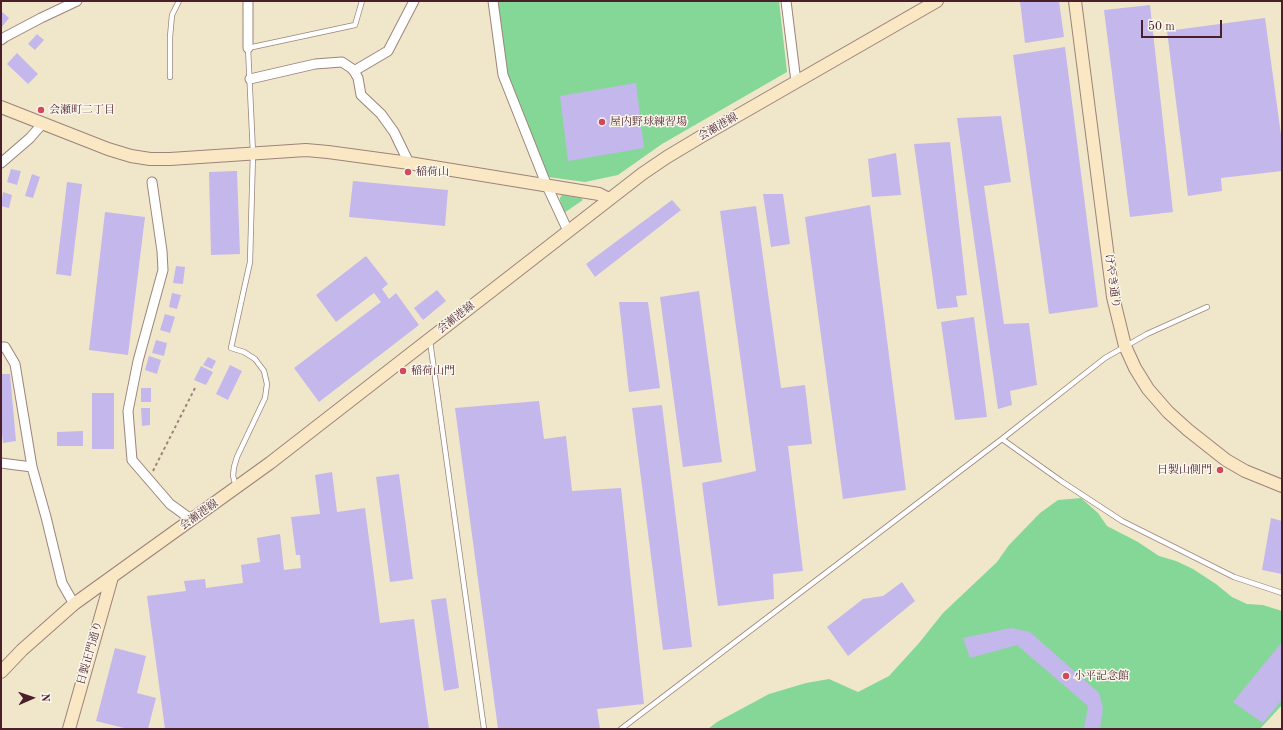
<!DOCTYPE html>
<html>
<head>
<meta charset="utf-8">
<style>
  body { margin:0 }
  #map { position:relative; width:1283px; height:730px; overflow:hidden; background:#f0e7cb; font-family:"Old Standard TT",serif }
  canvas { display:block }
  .frame { position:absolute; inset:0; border:2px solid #4a1f2b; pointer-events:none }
  .north { position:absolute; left:12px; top:678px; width:40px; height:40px; -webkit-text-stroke:3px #fbf7ec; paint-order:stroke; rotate:88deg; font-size:11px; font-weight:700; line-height:16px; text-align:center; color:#4a1f2b }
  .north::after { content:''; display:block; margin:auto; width:14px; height:18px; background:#4a1f2b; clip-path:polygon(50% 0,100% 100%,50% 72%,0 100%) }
  .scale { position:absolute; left:1141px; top:20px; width:81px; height:18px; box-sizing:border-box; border:2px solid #4a1f2b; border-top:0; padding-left:5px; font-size:12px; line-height:14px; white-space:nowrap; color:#4a1f2b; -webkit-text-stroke:3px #fbf7ec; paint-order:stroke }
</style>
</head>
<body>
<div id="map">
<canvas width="1283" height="730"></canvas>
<div class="frame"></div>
<div class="north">N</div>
<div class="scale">50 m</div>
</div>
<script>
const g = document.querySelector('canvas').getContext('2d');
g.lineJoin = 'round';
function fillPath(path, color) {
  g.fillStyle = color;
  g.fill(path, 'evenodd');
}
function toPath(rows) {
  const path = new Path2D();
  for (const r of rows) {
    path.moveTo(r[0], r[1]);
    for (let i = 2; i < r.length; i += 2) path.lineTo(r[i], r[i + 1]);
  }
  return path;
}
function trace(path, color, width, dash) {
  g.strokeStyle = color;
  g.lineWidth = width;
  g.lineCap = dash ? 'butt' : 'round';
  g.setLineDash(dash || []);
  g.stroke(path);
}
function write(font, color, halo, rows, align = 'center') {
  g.font = font + ' "Old Standard TT","Noto Serif JP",serif';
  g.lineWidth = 3;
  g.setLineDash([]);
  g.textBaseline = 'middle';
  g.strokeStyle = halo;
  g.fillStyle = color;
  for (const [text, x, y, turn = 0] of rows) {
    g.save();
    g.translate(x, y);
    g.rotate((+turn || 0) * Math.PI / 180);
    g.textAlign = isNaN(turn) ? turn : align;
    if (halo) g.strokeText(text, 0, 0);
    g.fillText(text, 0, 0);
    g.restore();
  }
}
const green = toPath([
  [497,1,779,1,787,72,662,144,618,175,585,182,548,177,507,73],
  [562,195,581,198,583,200,564,213,560,200,560,198],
  [1081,498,1098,513,1107,526,1138,542,1159,556,1176,561,1193,569,1216,584,1232,597,1247,604,1263,605,1282,611,1282,705,1260,729,708,729,717,722,769,694,806,683,829,679,858,692,889,676,919,643,943,613,997,562,1009,545,1040,513,1058,500]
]);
const building = toPath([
  [1020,1,1059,1,1064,37,1025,43],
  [1150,5,1173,212,1130,217,1104,10],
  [1,11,9,18,1,28],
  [1265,18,1282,142,1282,171,1221,178,1222,191,1188,196,1167,31],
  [37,34,44,40,35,50,28,44],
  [1065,47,1098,307,1049,314,1013,55],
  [17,53,38,74,28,84,7,64],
  [636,83,644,148,568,161,560,96],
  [1001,116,1011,182,984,186,1004,324,1029,323,1037,385,1010,391,1012,405,998,409,957,118],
  [950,142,967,295,956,296,958,307,937,309,914,144],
  [896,153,901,195,872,197,868,159],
  [11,169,21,171,17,185,7,182],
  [237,171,240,254,211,255,209,172],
  [32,174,40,177,33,198,25,196],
  [353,181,448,190,445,226,349,217],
  [67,182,82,184,71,276,56,274],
  [3,192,12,195,9,208,1,206],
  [763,194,783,194,790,244,771,247],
  [672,200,681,210,595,277,586,264],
  [870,205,906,490,843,499,805,217],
  [756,206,781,388,805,385,812,444,788,446,803,571,773,574,774,599,718,606,702,483,756,471,720,211],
  [105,212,145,217,128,355,89,350],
  [366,256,388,284,382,289,389,299,396,293,419,325,319,402,294,368,381,302,374,293,336,322,316,295],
  [176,266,185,267,183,284,173,283],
  [437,290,446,301,423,320,414,308],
  [699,291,722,462,683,467,660,297],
  [172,293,181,295,177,309,169,307],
  [619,302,648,302,660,388,629,392],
  [165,314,175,317,170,333,160,330],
  [974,317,987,417,955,420,941,322],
  [156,340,167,343,164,356,152,353],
  [149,356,161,360,157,374,145,370],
  [208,357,216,361,212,369,203,365],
  [230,365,242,371,228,400,216,394],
  [201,366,213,372,206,385,194,380],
  [1,374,10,374,16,441,3,443,1,426],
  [141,388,151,388,151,402,141,402],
  [92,393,114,393,114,449,92,449],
  [539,401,544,439,566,436,572,491,621,488,644,704,597,709,600,729,498,729,455,408],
  [662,405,692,647,663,650,632,408],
  [141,408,150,408,150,425,142,426],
  [83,431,83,446,57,446,57,432],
  [332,472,337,512,365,508,380,623,414,619,429,729,165,729,147,596,186,591,184,581,205,579,206,588,243,583,241,565,260,562,257,538,280,534,284,570,301,568,300,555,296,555,291,517,320,514,315,475],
  [399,474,413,579,390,582,376,477],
  [1271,518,1282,521,1282,574,1262,570],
  [902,582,915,601,848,656,827,627,863,599,883,596],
  [446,598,459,688,444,691,431,600],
  [1011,628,1030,632,1099,693,1103,708,1100,729,1084,729,1088,706,1017,645,970,658,963,638],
  [1282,642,1282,700,1263,723,1233,702],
  [115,648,146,656,137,693,156,698,148,729,128,729,96,721]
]);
const path = toPath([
  [153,471,196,386]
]);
const lane = toPath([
  [170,77,170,37,172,15,179,1],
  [430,341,484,729],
  [1002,439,1061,481,1122,521,1234,577,1282,593],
  [236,486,233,476,234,467,237,457,265,398,267,384,264,371,255,359,244,352,231,348,250,262,253,153,248,48,355,25,362,1],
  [621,729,1002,439,1105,358,1147,334,1207,307]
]);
const street = toPath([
  [248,1,248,48],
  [493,1,503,75,547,186,568,231],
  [786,1,796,82],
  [1,40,5,37,41,18,77,1],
  [354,71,388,51,414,1],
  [250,79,315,64,342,62,351,68,354,71,358,78,361,95,381,114,394,132,409,163],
  [1,163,30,138,43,123],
  [152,182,162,251,163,270,138,361,128,411,132,460,170,504,192,520],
  [1,347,5,347,15,364,32,467,46,517,62,583,74,604],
  [1,463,32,467]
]);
const secondary = toPath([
  [1075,1,1113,297,1125,346,1135,368,1148,389,1168,412,1188,430,1226,460,1245,471,1282,486],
  [1,107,108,149,131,156,150,159,170,159,306,150,328,152,409,163,599,194,609,199],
  [1,672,22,650,74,604,270,463,642,174,667,157,702,136,937,1],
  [69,729,112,577]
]);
const markers = [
  [41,110,4,"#d1495b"],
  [602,122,4,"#d1495b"],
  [408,172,4,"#d1495b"],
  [403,371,4,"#d1495b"],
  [1220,470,4,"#d1495b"],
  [1066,676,4,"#d1495b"]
];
const poiNames = [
  ["会瀬町二丁目",49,110],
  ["屋内野球練習場",610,122],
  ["稲荷山",416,172],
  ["稲荷山門",411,371],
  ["日製山側門",1212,470,"right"],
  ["小平記念館",1074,676]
];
const streetNames = [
  ["会瀬港線",718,127,-30],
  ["けやき通り",1112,281,82],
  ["会瀬港線",456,318,-38],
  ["会瀬港線",199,515,-35],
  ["日製正門通り",90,653,-74]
];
fillPath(green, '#85d798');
fillPath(building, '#c4b7eb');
trace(lane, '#9d837b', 6);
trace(street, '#9d837b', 11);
trace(secondary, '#9d837b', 14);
trace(path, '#9d837b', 2, [3, 3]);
trace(lane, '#fff', 4.5);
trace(street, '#fff', 9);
trace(secondary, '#fae7c3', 12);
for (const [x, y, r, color] of markers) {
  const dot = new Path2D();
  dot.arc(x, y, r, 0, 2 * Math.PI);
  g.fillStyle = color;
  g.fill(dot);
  trace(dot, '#fbf7ec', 1.5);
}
write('11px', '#4a1f2b', '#fbf7ec', poiNames, 'left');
write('11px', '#4a1f2b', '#fbf7ec', streetNames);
</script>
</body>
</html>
